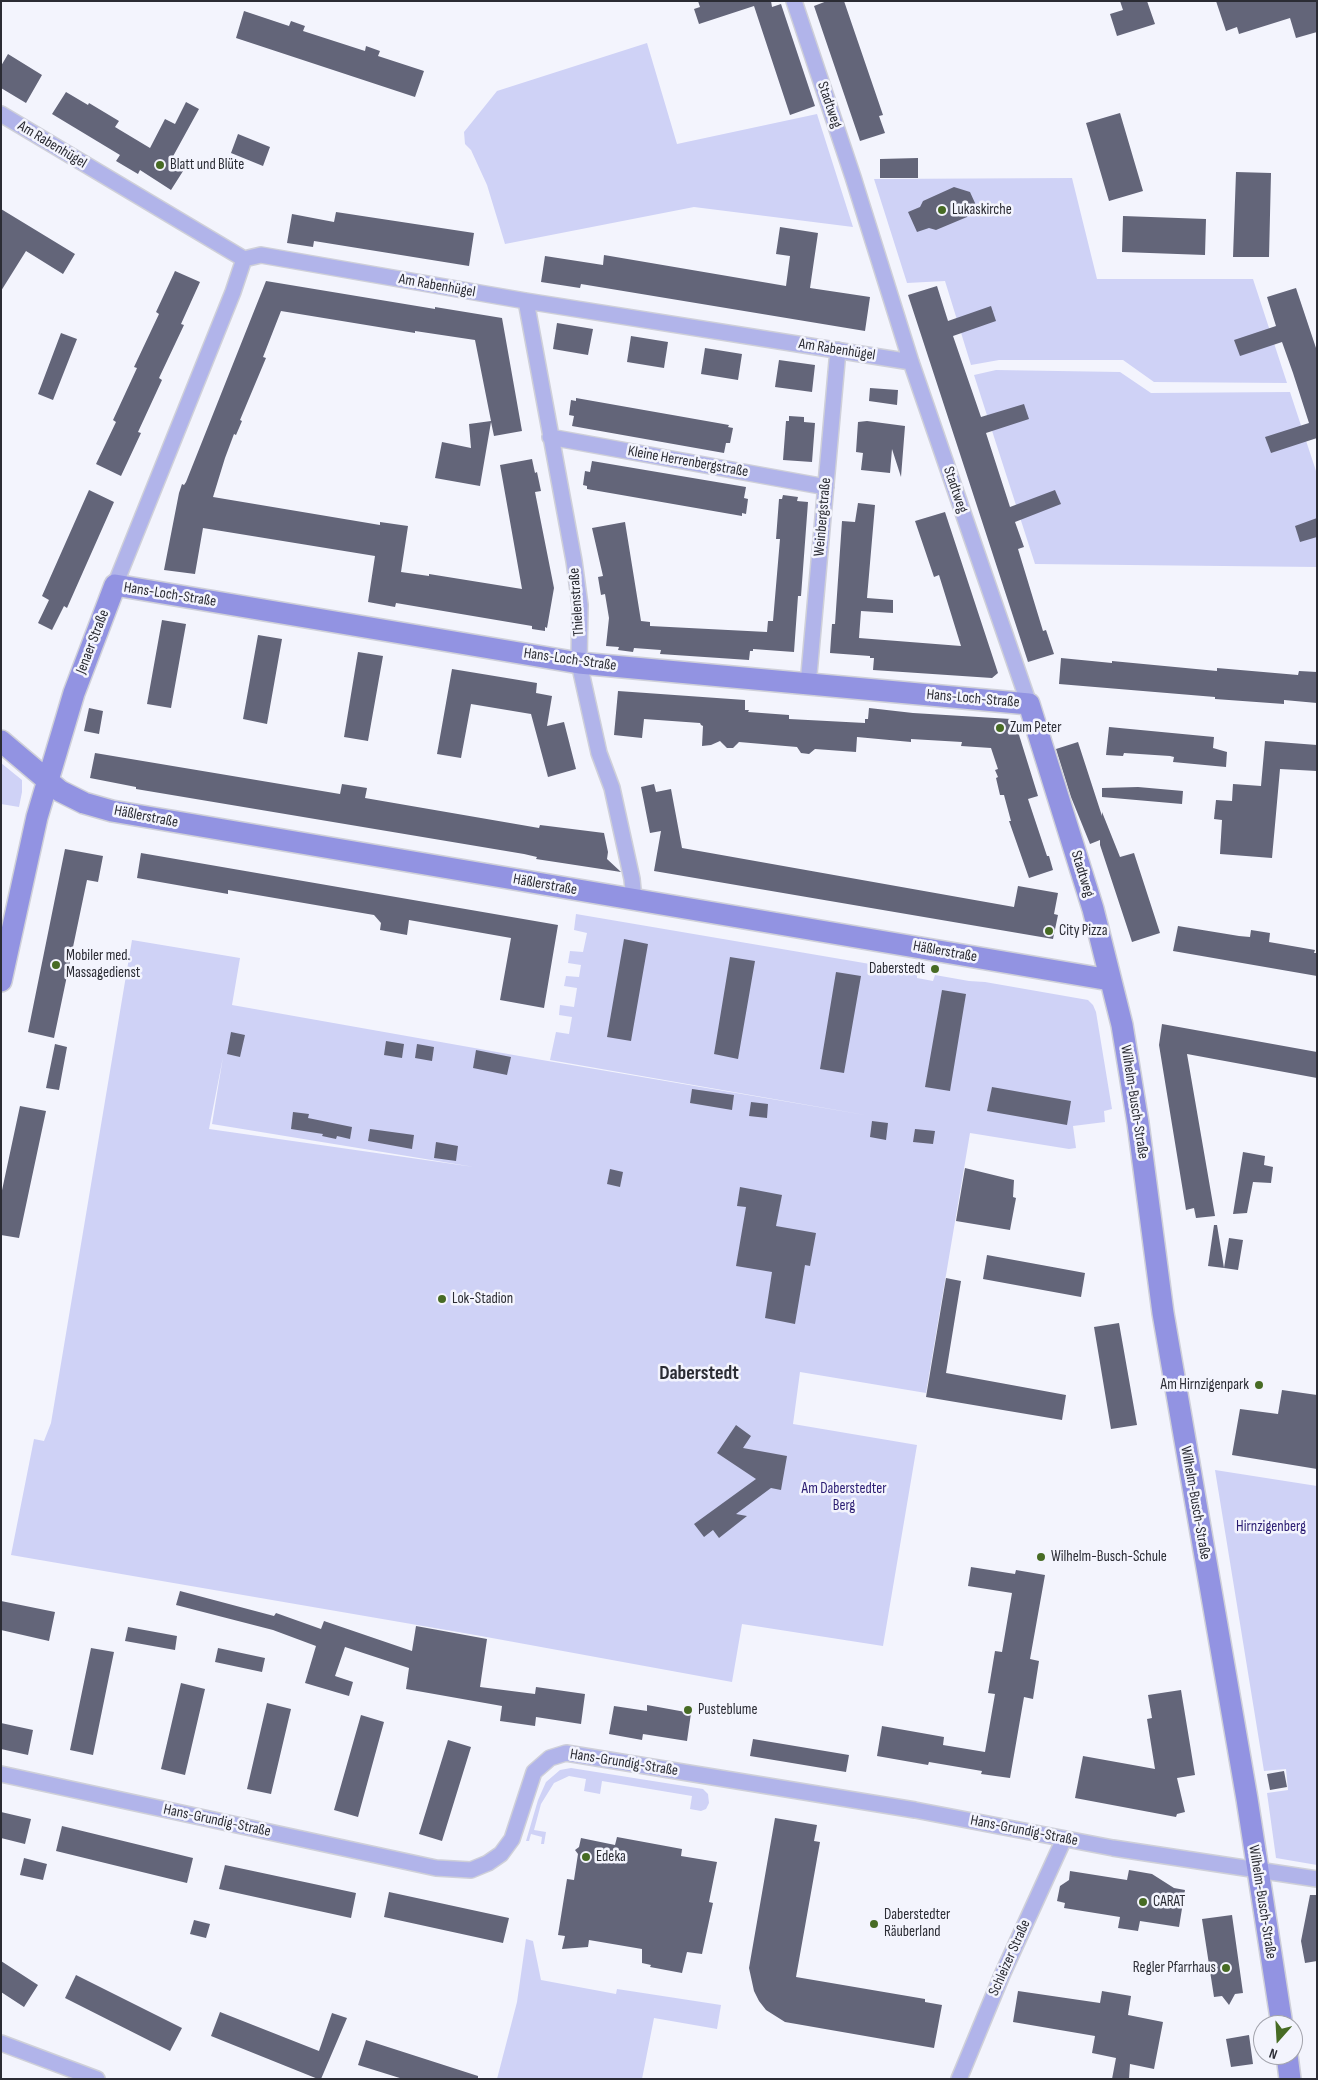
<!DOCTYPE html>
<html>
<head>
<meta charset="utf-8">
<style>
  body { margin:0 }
  #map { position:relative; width:1318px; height:2080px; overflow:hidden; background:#f3f4fd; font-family:"Sofia Sans Condensed",sans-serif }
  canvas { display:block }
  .frame { position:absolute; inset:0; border:2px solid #2b2c34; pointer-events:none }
  .north { position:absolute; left:1253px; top:2015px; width:50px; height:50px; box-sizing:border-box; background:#f3f4fd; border:1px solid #a3a4ad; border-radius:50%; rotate:199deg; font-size:14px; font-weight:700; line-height:20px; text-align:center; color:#2b2c34 }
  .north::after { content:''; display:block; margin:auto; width:18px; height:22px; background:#476b24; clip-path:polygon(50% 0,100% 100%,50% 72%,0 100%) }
</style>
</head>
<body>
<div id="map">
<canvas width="1318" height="2080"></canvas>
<div class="frame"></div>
<div class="north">N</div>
</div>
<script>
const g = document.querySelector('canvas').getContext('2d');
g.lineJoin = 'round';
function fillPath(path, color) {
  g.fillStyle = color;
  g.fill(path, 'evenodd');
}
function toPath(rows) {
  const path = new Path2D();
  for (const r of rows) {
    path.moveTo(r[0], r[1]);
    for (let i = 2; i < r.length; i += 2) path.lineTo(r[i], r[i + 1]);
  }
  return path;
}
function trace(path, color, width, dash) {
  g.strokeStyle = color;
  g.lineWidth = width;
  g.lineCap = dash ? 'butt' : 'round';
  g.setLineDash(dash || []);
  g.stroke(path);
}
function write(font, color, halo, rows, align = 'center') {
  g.font = font + ' "Sofia Sans Condensed",sans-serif';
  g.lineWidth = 5;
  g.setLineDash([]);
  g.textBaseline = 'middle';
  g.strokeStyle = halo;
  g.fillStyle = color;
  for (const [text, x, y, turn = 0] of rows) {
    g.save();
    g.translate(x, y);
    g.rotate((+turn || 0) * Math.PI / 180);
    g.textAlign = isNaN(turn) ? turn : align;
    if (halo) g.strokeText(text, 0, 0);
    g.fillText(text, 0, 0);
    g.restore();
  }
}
const green = toPath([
  [647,43,677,144,817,114,853,227,694,207,505,244,487,185,471,150,465,144,464,132,497,91],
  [1072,178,1097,279,1253,279,1287,383,1154,382,1123,360,999,360,971,365,945,281,907,283,874,179],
  [996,370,1120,372,1151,393,1290,392,1317,474,1317,567,1035,564,974,375],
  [1,763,22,780,22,792,19,807,1,804],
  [576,914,917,972,917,978,933,981,935,975,969,981,985,982,1088,1000,1093,1005,1096,1012,1112,1109,1104,1111,1105,1122,1073,1126,1076,1148,1069,1149,970,1133,926,1393,800,1372,793,1424,917,1445,883,1646,742,1624,732,1682,481,1636,11,1555,34,1439,44,1441,51,1423,132,940,240,958,232,1005,542,1060,871,1116,550,1060,556,1032,569,1034,572,1017,559,1015,560,1005,574,1007,577,988,564,986,566,976,579,977,581,965,568,963,570,951,583,952,587,933,574,930],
  [223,1057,212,1124,474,1167,209,1129],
  [1215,1470,1317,1486,1317,1865,1276,1858,1267,1793,1288,1790,1286,1769,1264,1771],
  [571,1768,703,1789,708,1794,709,1803,706,1809,701,1811,690,1809,692,1796,602,1781,600,1794,584,1791,586,1779,569,1776,554,1783,541,1804,534,1830,546,1832,544,1844,541,1844,542,1837,531,1834,529,1841,526,1841,538,1800,546,1782,560,1770],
  [526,1939,533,1941,541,1980,616,1994,617,1989,721,2005,717,2029,654,2018,642,2079,497,2079,517,2002]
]);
const building = toPath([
  [698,1,771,1,772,7,781,4,815,106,790,115,754,6,699,24,694,9,700,7],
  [827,1,844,1,883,115,879,116,885,133,860,141,814,6],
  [1120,1,1147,1,1155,24,1117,36,1110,14,1123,10],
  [1216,1,1317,1,1317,32,1296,38,1290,18,1239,34,1237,27,1226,31],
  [244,11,289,26,291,21,305,26,303,31,365,51,366,46,380,51,378,56,424,71,415,97,236,38],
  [8,54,42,75,26,103,1,88,1,66],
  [66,92,88,105,89,103,119,121,115,127,150,148,165,119,175,124,186,102,199,109,171,160,185,168,171,190,140,170,138,174,116,161,120,155,52,114],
  [1120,113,1143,191,1109,201,1086,123],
  [238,134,270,147,263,166,231,153],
  [918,158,918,178,880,178,880,159],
  [1236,172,1271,173,1269,257,1233,257],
  [954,187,970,192,975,203,967,217,936,230,929,228,917,232,908,212,920,207,923,201],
  [1,209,75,254,63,274,26,251,1,291],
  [336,212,474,233,469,266,314,241,313,247,287,243,292,214,334,222],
  [1123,216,1206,219,1205,255,1122,252],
  [780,227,818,233,810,288,870,297,865,331,581,284,580,288,541,282,545,256,603,265,604,255,786,286,790,256,776,254],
  [175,271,200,282,181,324,184,325,159,378,162,380,138,432,141,433,121,476,96,464,116,422,113,420,137,368,134,367,159,314,156,312],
  [266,281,435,309,435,307,502,318,522,431,494,436,491,422,480,486,435,478,442,442,471,448,469,424,491,421,475,340,415,331,415,333,281,311,263,357,266,358,240,420,242,421,236,435,234,434,225,458,213,497,380,525,380,522,408,526,401,572,429,576,429,574,522,589,500,465,532,459,535,473,537,472,541,491,535,492,554,588,547,628,545,627,545,631,532,629,532,626,396,603,395,607,368,602,375,556,203,528,195,574,164,570,179,493,182,484,184,485,186,482],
  [937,286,948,321,991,306,996,321,953,336,981,417,1024,404,1029,419,986,433,1010,507,1055,490,1061,504,1015,522,1024,547,1018,549,1043,631,1046,630,1054,654,1028,662,908,295],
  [1296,288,1317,351,1317,438,1271,453,1265,437,1309,423,1293,373,1282,342,1240,356,1234,340,1276,326,1267,297],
  [557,323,593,329,588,355,553,349],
  [61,333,77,339,53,400,38,394],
  [631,336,668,342,664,368,627,362],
  [705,348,742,354,738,380,701,374],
  [779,360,815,365,812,392,775,387],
  [870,388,898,390,897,405,869,401],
  [576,398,729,425,728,427,733,428,730,443,726,443,724,453,572,426,574,416,569,415,571,400,576,401],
  [789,416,804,417,804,422,815,423,812,462,783,460,786,421,789,421],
  [867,421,905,426,901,477,892,449,890,473,861,470,863,453,856,452,858,422],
  [592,461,746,487,744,498,748,499,746,514,742,513,742,516,587,489,587,486,583,485,585,471,590,472],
  [89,490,114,502,67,608,64,606,52,630,38,623,49,600,42,596],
  [783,495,798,497,797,501,808,502,801,596,798,596,794,652,753,649,753,651,750,651,749,660,660,654,661,650,634,648,633,652,618,650,619,647,606,646,609,618,605,594,601,595,598,577,603,576,592,528,625,522,641,621,650,622,650,626,767,632,768,621,773,621,780,539,776,539,779,499,782,499],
  [858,503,875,505,867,598,893,600,893,613,861,611,859,638,961,646,939,575,934,577,915,521,945,512,998,673,992,678,873,670,874,658,870,658,870,656,830,653,832,624,835,624,842,521,855,522],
  [1317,518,1317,537,1300,542,1295,526],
  [162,620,186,624,171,708,147,704],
  [258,635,282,639,267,724,243,719],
  [358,652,383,656,368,741,344,737],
  [1061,658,1112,663,1112,661,1217,671,1217,668,1298,675,1299,671,1317,672,1317,703,1284,700,1284,704,1215,699,1215,697,1059,684],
  [452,669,537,683,536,693,552,696,547,726,564,722,576,769,548,777,531,714,471,704,461,758,437,754],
  [618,691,745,700,745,710,749,710,748,712,789,715,789,719,865,723,865,719,868,719,869,708,913,713,1011,719,1015,722,1038,796,1028,799,1047,856,1049,856,1053,870,1029,878,1009,821,1011,821,1004,795,1000,795,996,778,998,777,995,770,998,769,991,748,961,746,962,742,911,739,911,742,857,737,856,752,815,749,809,754,801,753,797,747,739,742,733,748,727,748,720,741,711,745,702,746,703,726,701,725,700,723,644,719,642,738,614,735],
  [89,708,103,711,99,734,84,731],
  [1109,727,1214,737,1213,748,1227,752,1226,767,1173,762,1174,757,1170,756,1124,753,1123,756,1106,755],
  [1265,741,1317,745,1317,771,1280,769,1272,858,1220,854,1222,820,1214,819,1216,800,1232,801,1233,784,1261,786],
  [1078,742,1102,816,1102,812,1120,857,1134,853,1160,933,1132,942,1100,845,1100,840,1090,844,1071,797,1056,749],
  [95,753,340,794,342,784,367,788,365,798,539,828,540,825,604,833,608,852,607,859,621,872,536,859,537,857,524,854,136,789,136,787,90,778],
  [654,784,656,792,671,789,682,848,1014,907,1018,886,1058,893,1054,914,1058,915,1053,939,654,871,661,831,650,833,641,787],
  [1138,787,1183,791,1182,804,1102,797,1102,788],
  [65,849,103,856,98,882,87,880,54,1038,28,1032],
  [141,853,558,925,544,1008,500,1000,511,938,409,920,407,935,380,930,381,923,374,915,228,890,228,894,137,878],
  [1178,926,1239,936,1250,937,1251,930,1270,933,1269,942,1315,950,1314,953,1317,953,1317,976,1173,951],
  [624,939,648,944,631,1041,607,1037],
  [730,957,755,961,738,1059,714,1054],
  [836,972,861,976,844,1073,820,1069],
  [942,990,966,994,950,1091,925,1087],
  [1162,1024,1317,1052,1317,1078,1187,1054,1215,1216,1196,1218,1194,1208,1186,1210,1159,1045],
  [231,1032,245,1035,240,1057,227,1054],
  [386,1041,404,1044,402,1058,384,1055],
  [55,1044,67,1047,59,1090,46,1088],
  [417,1044,434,1047,432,1061,415,1058],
  [476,1050,511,1057,507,1075,473,1068],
  [992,1087,1071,1101,1067,1125,987,1111],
  [692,1089,734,1095,732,1110,690,1103],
  [751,1102,768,1104,767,1118,749,1116],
  [20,1106,46,1111,19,1238,1,1235,1,1195],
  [293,1112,309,1114,308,1118,352,1127,350,1139,337,1136,336,1139,322,1136,323,1134,291,1129],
  [872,1121,888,1123,886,1140,870,1137],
  [370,1129,414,1135,412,1149,368,1141],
  [915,1129,935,1131,933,1144,913,1142],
  [436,1142,458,1146,456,1161,434,1158],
  [1243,1152,1265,1156,1264,1165,1273,1167,1271,1183,1253,1182,1247,1213,1233,1214],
  [965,1168,1014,1180,1013,1197,1016,1198,1010,1230,956,1221],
  [610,1169,623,1172,620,1187,607,1184],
  [740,1187,782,1195,776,1226,816,1233,810,1266,805,1265,795,1324,765,1318,772,1272,736,1266,746,1207,737,1206],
  [1214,1225,1217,1225,1224,1268,1208,1266],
  [1229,1238,1243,1240,1238,1270,1224,1268],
  [987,1255,1085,1273,1081,1297,983,1279],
  [946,1278,961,1281,946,1373,1066,1395,1062,1420,926,1397],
  [1119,1323,1137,1425,1111,1429,1094,1327],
  [1282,1390,1317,1395,1317,1469,1232,1455,1240,1409,1278,1414],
  [736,1425,751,1436,743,1448,787,1456,781,1490,771,1488,736,1514,747,1516,719,1538,713,1530,704,1537,694,1524,756,1479,717,1453],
  [971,1567,1015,1574,1016,1570,1045,1575,1030,1659,1039,1661,1033,1699,1024,1697,1010,1778,981,1774,982,1771,929,1762,928,1765,877,1756,882,1726,944,1737,943,1745,985,1752,995,1694,988,1693,995,1651,1002,1652,1012,1593,968,1586],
  [180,1591,274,1616,276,1613,321,1629,324,1621,412,1651,416,1626,487,1639,480,1687,535,1694,536,1687,585,1694,581,1724,536,1717,535,1726,500,1721,502,1706,406,1689,409,1668,345,1647,335,1676,353,1682,349,1696,305,1683,316,1646,273,1630,176,1605],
  [1,1601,55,1612,49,1641,1,1630],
  [128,1627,177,1636,175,1650,125,1641],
  [91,1648,114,1652,93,1755,70,1750],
  [218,1648,265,1658,262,1672,215,1662],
  [181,1683,205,1689,185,1775,161,1769],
  [1181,1690,1195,1775,1177,1778,1185,1812,1177,1814,1176,1817,1075,1798,1083,1756,1155,1769,1147,1719,1152,1718,1148,1695],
  [267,1703,291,1709,271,1794,247,1789],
  [647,1705,691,1713,687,1741,643,1734,642,1740,609,1734,614,1706,647,1711],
  [361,1715,384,1722,358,1817,334,1810],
  [1,1723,33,1730,28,1755,1,1749],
  [753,1739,849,1755,846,1772,750,1756],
  [448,1740,471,1747,442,1841,419,1834],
  [1284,1771,1287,1787,1270,1790,1267,1774],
  [1,1812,31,1819,25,1844,1,1838],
  [775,1818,817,1825,814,1841,820,1842,796,1977,925,1999,925,2002,942,2005,934,2048,785,2022,766,2010,759,2001,754,1991,749,1968],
  [62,1826,193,1858,187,1883,56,1851],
  [617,1837,682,1849,681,1856,717,1862,709,1902,713,1903,702,1954,687,1952,682,1973,650,1967,651,1965,642,1963,642,1949,589,1940,588,1947,562,1949,565,1936,558,1935,567,1879,574,1880,578,1854,575,1850,579,1847,581,1838,615,1845],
  [24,1858,47,1864,43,1880,20,1875],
  [225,1865,356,1893,351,1918,219,1889],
  [1129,1870,1152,1874,1174,1888,1185,1890,1179,1927,1140,1921,1138,1931,1118,1928,1120,1917,1064,1908,1065,1903,1057,1901,1060,1886,1069,1880,1070,1871,1127,1880],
  [389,1892,509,1918,503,1943,384,1917],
  [1310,1895,1317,1895,1317,1961,1305,1963,1301,1941],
  [1232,1915,1243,1993,1235,1994,1229,2005,1222,1996,1214,1997,1202,1919],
  [194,1920,210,1924,206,1938,190,1934],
  [1,1961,38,1985,24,2007,1,1992],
  [76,1975,182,2028,170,2051,65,1998],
  [1018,1991,1100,2003,1102,1991,1131,1996,1128,2015,1163,2022,1154,2069,1130,2064,1129,2079,1112,2079,1116,2058,1092,2053,1095,2036,1013,2022],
  [220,2012,319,2051,332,2013,347,2018,321,2079,318,2079,211,2036],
  [1249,2035,1253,2064,1231,2067,1226,2039],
  [366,2040,478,2076,478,2079,403,2079,358,2065]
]);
const street = toPath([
  [794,1,853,177,911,362,1029,704],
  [1,114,244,259,261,255,526,301,911,362],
  [526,301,574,561,580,605,579,663,599,753,612,788,632,879,634,900],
  [550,437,826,487],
  [115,585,233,292,244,259],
  [808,685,838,350],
  [1,1774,436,1868,471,1870,488,1863,501,1854,512,1839,534,1772,550,1758,566,1753,915,1810,1113,1848,1317,1879],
  [1,2043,97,2079],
  [959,2079,1002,1975,1064,1839]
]);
const secondary = toPath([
  [1,741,60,791,84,803,112,811,1110,980],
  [1,981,37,817,74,693,115,585,579,663,1029,704,1093,909,1122,1025,1138,1123,1163,1313,1247,1799,1282,2025],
  [1287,2055,1290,2079]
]);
const markers = [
  [160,165,5,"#476b24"],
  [942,210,5,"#476b24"],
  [1000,728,5,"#476b24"],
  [1049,931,5,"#476b24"],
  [56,965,5,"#476b24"],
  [935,969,5,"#476b24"],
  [442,1299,5,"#476b24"],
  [1259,1385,5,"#476b24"],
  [1041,1557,5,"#476b24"],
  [688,1710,5,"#476b24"],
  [586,1857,5,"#476b24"],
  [1143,1902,5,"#476b24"],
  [874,1924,5,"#476b24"],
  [1226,1968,5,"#476b24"]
];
const streetNames = [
  ["Stadtweg",829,105,71],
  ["Am Rabenhügel",52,145,31],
  ["Am Rabenhügel",437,286,10],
  ["Am Rabenhügel",837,350,9],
  ["Kleine Herrenbergstraße",688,462,10],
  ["Stadtweg",955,490,71],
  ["Weinbergstraße",823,517,-85],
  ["Hans-Loch-Straße",170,595,9],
  ["Thielenstraße",577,602,-94],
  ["Jenaer Straße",93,642,-69],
  ["Hans-Loch-Straße",570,660,8],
  ["Hans-Loch-Straße",973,699,5],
  ["Häßlerstraße",146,817,11],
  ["Stadtweg",1082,874,73],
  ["Häßlerstraße",545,885,10],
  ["Häßlerstraße",945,952,10],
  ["Wilhelm-Busch-Straße",1134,1102,81],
  ["Wilhelm-Busch-Straße",1195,1503,80],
  ["Hans-Grundig-Straße",624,1763,9],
  ["Hans-Grundig-Straße",217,1821,12],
  ["Hans-Grundig-Straße",1024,1831,11],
  ["Wilhelm-Busch-Straße",1262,1902,81],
  ["Schleizer Straße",1010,1958,-66]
];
const poiNames = [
  ["Blatt und Blüte",170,165],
  ["Lukaskirche",952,210],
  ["Zum Peter",1010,728],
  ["City Pizza",1059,931],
  ["Mobiler med.",66,956],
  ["Massagedienst",66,973],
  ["Daberstedt",925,969,"right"],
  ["Lok-Stadion",452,1299],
  ["Am Hirnzigenpark",1249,1385,"right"],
  ["Wilhelm-Busch-Schule",1051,1557],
  ["Pusteblume",698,1710],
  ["Edeka",596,1857],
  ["CARAT",1153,1902],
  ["Daberstedter",884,1915],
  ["Räuberland",884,1932],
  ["Regler Pfarrhaus",1216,1968,"right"]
];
const parkNames = [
  ["Am Daberstedter",844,1489],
  ["Berg",844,1506],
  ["Hirnzigenberg",1271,1527]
];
const districtNames = [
  ["Daberstedt",699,1374]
];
fillPath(green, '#cfd2f6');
fillPath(building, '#636579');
trace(street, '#cfd0d9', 18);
trace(secondary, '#cfd0d9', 24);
trace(street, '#b1b4ea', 15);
trace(secondary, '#9293e2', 21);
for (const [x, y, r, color] of markers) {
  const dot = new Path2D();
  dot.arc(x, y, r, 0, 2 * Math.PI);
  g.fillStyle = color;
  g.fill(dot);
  trace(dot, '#f3f4fd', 2);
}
write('15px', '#2b2c34', '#f3f4fd', streetNames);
write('15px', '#2b2c34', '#f3f4fd', poiNames, 'left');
write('15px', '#291b71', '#f3f4fd', parkNames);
write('bold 20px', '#2b2c34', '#f3f4fd', districtNames);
</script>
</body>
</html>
